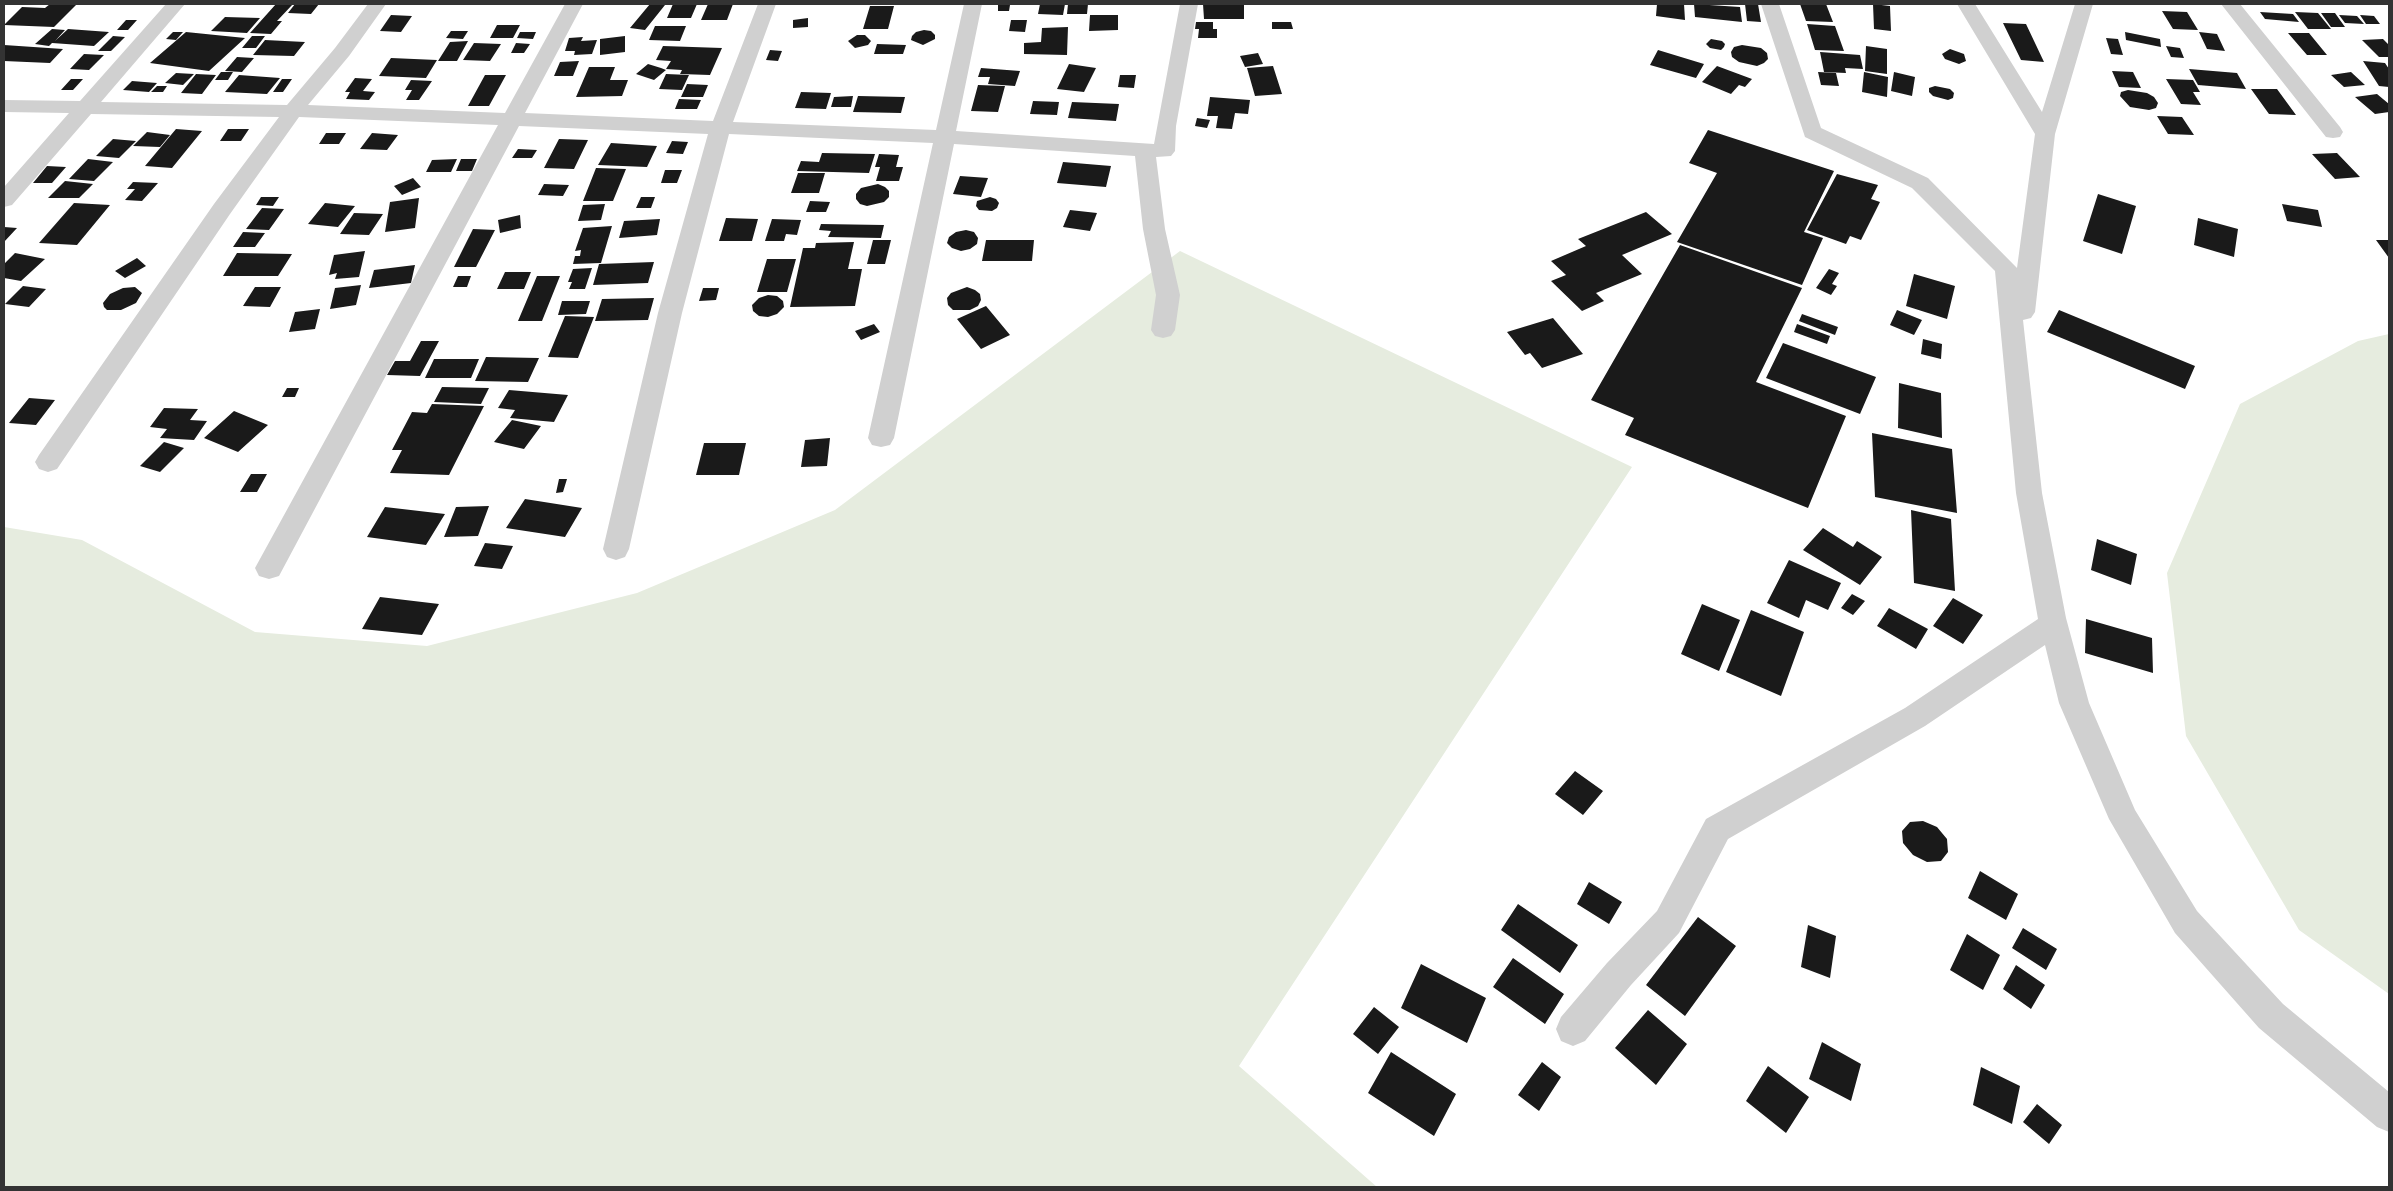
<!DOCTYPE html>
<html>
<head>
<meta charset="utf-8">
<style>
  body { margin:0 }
  #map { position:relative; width:2393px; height:1191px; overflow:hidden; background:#fff; font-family:"Roboto Condensed",sans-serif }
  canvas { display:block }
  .frame { position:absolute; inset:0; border:5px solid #333; pointer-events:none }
</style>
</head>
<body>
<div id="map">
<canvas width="2393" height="1191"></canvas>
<div class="frame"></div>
</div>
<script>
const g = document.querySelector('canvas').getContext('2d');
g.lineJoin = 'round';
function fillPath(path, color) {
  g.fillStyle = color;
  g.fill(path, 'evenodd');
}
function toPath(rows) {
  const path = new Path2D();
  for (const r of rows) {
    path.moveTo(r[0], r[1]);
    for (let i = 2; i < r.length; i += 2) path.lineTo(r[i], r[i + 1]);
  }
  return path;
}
const green = toPath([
  [1180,251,1632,467,1239,1066,1377,1187,4,1187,4,527,82,540,255,632,427,646,637,593,835,510],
  [2389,334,2389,994,2299,930,2186,736,2167,573,2240,404,2358,341]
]);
const building = toPath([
  [50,4,77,4,54,27,4,25,22,7,45,8],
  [276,4,293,4,277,21,282,21,271,34,250,33],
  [295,4,319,4,311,14,288,13],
  [650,4,665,5,645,30,630,28],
  [673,4,697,4,691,18,667,18],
  [708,4,733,4,727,20,701,20],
  [1040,4,1065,4,1063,15,1038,14],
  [1068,4,1088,4,1087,14,1067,14],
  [1203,4,1244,4,1244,19,1204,19],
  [1657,4,1684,4,1685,20,1656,16],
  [1694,4,1740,7,1742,22,1695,17],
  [1745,4,1758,4,1761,22,1747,21],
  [1800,4,1826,4,1833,22,1806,21],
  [1873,4,1890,6,1891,31,1874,29],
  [998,5,1010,5,1009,11,998,11],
  [870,6,894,6,888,29,863,29],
  [2162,11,2187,12,2198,30,2173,29],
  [2260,12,2293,14,2299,22,2265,19],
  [2295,12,2318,13,2331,29,2308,29],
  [2321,13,2335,13,2345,27,2331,27],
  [391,15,412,16,401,32,380,31],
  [1090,15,1118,15,1118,30,1089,31],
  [2339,15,2357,16,2364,24,2345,23],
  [2360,15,2374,16,2380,24,2366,24],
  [225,17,260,18,247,33,211,31],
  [808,18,808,27,793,28,793,20],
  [126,20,137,20,128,30,117,30],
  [1011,20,1027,20,1025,32,1009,31],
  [1196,22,1213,22,1213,29,1217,29,1217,38,1198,38,1199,29,1195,29],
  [1272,22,1291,22,1293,29,1272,29],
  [2003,23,2026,24,2044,62,2021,60],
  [1807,24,1835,26,1844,51,1815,50],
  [497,25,520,25,513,38,490,38],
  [655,26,686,26,680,41,649,40],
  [1068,27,1067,55,1024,54,1024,43,1041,42,1042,28],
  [52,29,65,30,55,41,68,29,109,32,94,46,52,43,49,46,35,44],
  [924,30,931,31,935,35,935,39,923,45,911,40,912,36,916,32],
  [451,31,468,31,463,39,446,38],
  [173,32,183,32,176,40,166,39],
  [186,32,245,38,209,71,150,63],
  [520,32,536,32,533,39,517,38],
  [2125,32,2160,39,2161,47,2126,40],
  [2199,32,2217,34,2225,51,2207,49],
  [2288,33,2309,33,2327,55,2307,55],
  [857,35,865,35,871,41,868,45,855,48,848,41],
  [113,36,125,37,111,51,98,51],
  [252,36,265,36,256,48,242,48],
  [625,36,625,52,600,55,600,39],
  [583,37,581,41,597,40,592,54,574,55,575,51,565,51,569,38],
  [2106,38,2118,39,2123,55,2111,54],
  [1711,39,1722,41,1725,44,1724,47,1721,50,1710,48,1706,44],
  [2383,39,2389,45,2389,57,2379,57,2362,40],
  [265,40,305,42,294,56,253,55],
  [468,41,457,61,438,61,450,42],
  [474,43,501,44,490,61,463,60],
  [516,43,530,44,524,53,511,53],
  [877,44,906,45,903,54,874,54],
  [4,45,63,49,50,63,4,61],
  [1742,45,1761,48,1767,53,1768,59,1764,63,1757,66,1739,62,1732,57,1731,52,1734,47],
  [663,46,722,48,710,75,680,74,682,70,666,69,671,61,656,60],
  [1866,46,1887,49,1887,74,1865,71],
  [2166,46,2180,48,2184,58,2171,57],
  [1950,49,1964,54,1966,61,1959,64,1945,59,1942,54],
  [770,50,782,51,778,61,766,60],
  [1658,50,1704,64,1696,78,1650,65],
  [1820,52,1860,55,1863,69,1845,68,1846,73,1824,72],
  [1258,53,1263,64,1245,67,1240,56],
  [84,54,104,55,89,70,70,69],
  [237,57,254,58,242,72,225,71],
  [391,58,437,60,426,78,379,76],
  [579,61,573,76,554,76,560,62],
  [2363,61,2385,63,2389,69,2389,87,2379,86],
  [648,64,661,68,666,70,654,80,636,74],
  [1069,64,1096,68,1084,92,1057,89],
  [1273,66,1282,94,1255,96,1247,68],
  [1717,66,1752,79,1745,87,1739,85,1731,94,1702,82],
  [589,67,615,67,610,80,628,80,622,96,576,97],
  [981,68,1020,71,1015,86,988,84,990,77,978,77],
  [2189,69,2237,73,2246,89,2198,85],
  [2112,71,2133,72,2141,88,2119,87],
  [221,72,233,72,228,80,215,80],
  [1818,72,1836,73,1839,86,1821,85],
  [1864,72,1888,77,1887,97,1862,92],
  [1894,72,1915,77,1912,96,1891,91],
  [2351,72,2365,85,2344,87,2331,75],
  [176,73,194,74,183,85,165,83],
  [196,74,216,75,202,94,181,93],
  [666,74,689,75,682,90,659,89],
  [239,75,280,78,267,94,225,92],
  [485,75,506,75,489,106,468,106],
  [1120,75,1136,75,1134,88,1118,87],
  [355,78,372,79,363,91,375,92,369,100,346,99,350,92,345,92],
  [71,79,83,79,73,90,61,90],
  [282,79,292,79,283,92,273,92],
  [2166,79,2193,80,2200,92,2193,92,2201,105,2181,104],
  [411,80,432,81,419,100,406,100,412,90,405,90],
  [132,81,157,83,149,92,123,90],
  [687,84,708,85,703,97,681,97],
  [978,85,1005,86,998,112,971,111],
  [157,86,167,86,163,92,151,92],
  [1935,86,1950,89,1954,93,1953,98,1948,100,1933,96,1929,92,1929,88],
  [2251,89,2277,89,2296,115,2269,114],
  [2128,90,2147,93,2154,97,2158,103,2156,108,2149,110,2130,107,2120,96,2121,92],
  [801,92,831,93,826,109,795,108],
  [2377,94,2389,104,2389,112,2375,114,2355,97],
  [853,96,851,107,831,107,834,97],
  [858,96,905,97,901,113,853,112],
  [1210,97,1250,100,1248,114,1235,113,1232,129,1216,128,1218,116,1207,116],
  [679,99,701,100,697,109,675,109],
  [1033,101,1059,102,1057,115,1030,114],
  [1072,102,1119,104,1116,121,1068,118],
  [2157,116,2182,117,2194,135,2168,134],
  [1197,118,1210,120,1207,128,1195,126],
  [176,129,202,131,172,168,145,166],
  [228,129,249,129,241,141,220,141],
  [1708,130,1834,171,1804,232,1823,238,1802,285,1677,242,1717,173,1689,163],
  [147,132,170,135,160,147,133,146],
  [326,133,346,133,339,144,319,144],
  [372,133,398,135,387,150,360,149],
  [113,139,136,141,119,158,96,156],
  [559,139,588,140,574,169,544,168],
  [672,141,688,142,683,154,666,153],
  [611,143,657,146,647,167,598,165],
  [518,149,537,150,532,158,512,158],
  [822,153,875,154,869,173,797,171,801,161,819,162],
  [2337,153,2360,177,2335,179,2312,154],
  [879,154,899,155,896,167,903,167,899,181,876,181,880,167,875,167],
  [88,159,113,162,94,181,69,179],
  [457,159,451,172,426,172,432,160],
  [461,159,477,159,472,171,456,171],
  [1063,162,1111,166,1106,187,1057,183],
  [47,166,66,167,52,183,33,183],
  [596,168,626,169,613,201,583,201],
  [665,170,682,170,677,183,661,183],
  [798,173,825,173,819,193,791,193],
  [1837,174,1878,185,1871,199,1880,202,1861,240,1850,236,1846,244,1807,230],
  [960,176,988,178,981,197,953,194],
  [413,178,421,187,402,195,394,186],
  [65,181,93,184,79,198,48,198],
  [133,182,158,183,142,201,125,200,135,189,127,189],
  [544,184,569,185,563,196,538,195],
  [878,184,885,187,889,191,889,197,884,202,867,206,860,204,856,199,856,194,861,188],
  [2098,194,2136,206,2122,254,2083,241],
  [261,197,279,197,273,206,256,205],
  [641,197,655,197,651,208,636,208],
  [990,197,996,199,999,203,997,208,992,211,979,210,976,206,977,201],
  [419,198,415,228,385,232,390,202],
  [810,201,830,202,826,212,806,212],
  [74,203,110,205,77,245,39,243],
  [325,203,355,206,338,227,308,224],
  [605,204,601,220,578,221,583,205],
  [2282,204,2318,210,2322,227,2287,221],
  [262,208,284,209,269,230,246,229],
  [1070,210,1097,213,1090,231,1063,227],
  [1646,212,1672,234,1622,255,1642,274,1596,293,1604,301,1582,311,1551,281,1566,275,1551,261,1586,246,1578,239],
  [354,213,383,214,369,235,340,234],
  [520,215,521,228,500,233,498,220],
  [726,218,758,219,752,241,719,241],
  [2198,218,2238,229,2234,257,2194,245],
  [660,219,657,235,619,238,624,221],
  [772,219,801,220,797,235,786,234,784,241,765,241],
  [821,224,884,225,881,238,828,237,831,231,819,230],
  [612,226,601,263,573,264,575,256,580,256,581,250,575,251,583,228],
  [4,227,17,228,4,242],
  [473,229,495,230,476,267,454,267],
  [966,230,974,232,978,238,977,244,970,249,961,251,952,248,947,243,949,237,956,232],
  [243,232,265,233,255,247,233,247],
  [873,240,891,240,885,264,867,264],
  [986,240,1034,240,1032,261,982,261],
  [2376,240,2389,240,2389,258],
  [854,242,848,269,862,269,855,306,790,307,803,248,815,248,816,243],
  [1680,245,1802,288,1756,382,1846,416,1808,508,1625,435,1634,418,1591,400],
  [365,251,359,277,335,279,337,273,329,275,334,255],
  [15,253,45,259,21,281,4,278,4,264],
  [237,253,292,254,278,276,223,276],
  [137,258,146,266,125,278,115,271],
  [767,259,796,259,787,292,757,292],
  [654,262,648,283,593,285,599,264],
  [415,265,411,283,369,288,374,270],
  [592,268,585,289,569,289,572,282,568,282,573,269],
  [1829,269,1839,273,1832,284,1837,286,1831,295,1816,288],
  [505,272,531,272,524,289,497,289],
  [1914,274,1955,286,1947,319,1906,306],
  [458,276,471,276,467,287,453,287],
  [537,276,560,276,542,321,518,321],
  [361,285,356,305,330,309,335,288],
  [23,286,46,289,29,307,5,304],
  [135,287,142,293,136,303,121,310,107,310,104,307,103,303,110,294,123,288],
  [255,287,281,287,270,307,243,306],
  [967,287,975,290,980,294,981,300,978,306,970,310,953,310,948,305,947,298,951,293],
  [703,288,719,288,716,300,699,301],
  [768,295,777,296,783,301,784,307,777,314,768,317,759,316,753,311,752,305,759,298],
  [654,298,648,320,595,321,602,299],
  [562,301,590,301,586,314,558,315],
  [986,306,1010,335,981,349,957,319],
  [320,309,315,329,289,332,295,312],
  [1897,310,1922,320,1914,335,1890,325],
  [2059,310,2195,366,2185,389,2047,332],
  [1802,314,1838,327,1835,335,1799,321],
  [565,316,594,317,578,358,548,357],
  [1553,318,1583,354,1542,368,1530,353,1525,355,1507,332],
  [874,324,880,332,861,340,855,331],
  [1797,324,1830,336,1827,344,1794,332],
  [1923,339,1942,344,1941,359,1921,354],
  [421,341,439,341,420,376,387,375,395,361,410,361],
  [1783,343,1876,377,1860,414,1766,378],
  [486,357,539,358,528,382,475,381],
  [434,359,479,359,471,378,425,378],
  [1899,383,1941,393,1942,438,1898,428],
  [442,387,489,388,481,404,434,402],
  [287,388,299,388,295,397,282,397],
  [509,390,568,395,554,422,510,418,515,410,498,408],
  [29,398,55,400,36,425,9,423],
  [432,404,484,406,449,475,390,473,402,450,392,450,412,412,427,413],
  [164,408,198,409,190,420,207,421,194,440,160,438,167,429,150,427],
  [234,411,268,425,238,452,204,438],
  [512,420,541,426,524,449,494,442],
  [1872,433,1952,449,1957,513,1875,497],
  [830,438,827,466,801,467,805,440],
  [164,442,184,448,160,472,140,466],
  [704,443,746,443,739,475,696,475],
  [251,474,267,474,257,492,240,492],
  [559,479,567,479,563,492,556,493],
  [525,499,582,508,565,537,506,528],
  [489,506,478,536,444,537,456,507],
  [385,507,445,514,426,545,367,537],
  [1911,510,1951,519,1955,591,1914,583],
  [1823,528,1853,547,1857,541,1882,557,1860,585,1803,550],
  [2097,539,2137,554,2131,585,2091,570],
  [485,543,513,546,502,569,474,566],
  [1789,560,1841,583,1828,610,1806,600,1799,618,1767,603],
  [1852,594,1865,601,1853,615,1841,608],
  [380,597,439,604,422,635,362,629],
  [1953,598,1983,615,1963,644,1933,626],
  [1702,604,1740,620,1719,671,1681,654],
  [1889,608,1928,629,1916,649,1877,626],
  [1751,610,1804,632,1781,696,1726,672],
  [2086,619,2152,638,2153,673,2085,653],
  [1575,771,1603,791,1583,815,1555,794],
  [1923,821,1937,827,1947,839,1948,852,1941,861,1927,862,1913,855,1903,843,1902,831,1910,822],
  [1980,871,2018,894,2006,920,1968,898],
  [1589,882,1622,902,1609,924,1577,904],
  [1518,904,1578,945,1560,973,1501,930],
  [1698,917,1736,946,1685,1016,1646,985],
  [1808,925,1836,936,1830,978,1801,967],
  [2023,928,2057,949,2046,970,2012,948],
  [1967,934,2000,955,1983,990,1950,970],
  [1513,958,1564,994,1545,1024,1493,987],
  [1421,964,1486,998,1467,1043,1401,1008],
  [2016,965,2045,985,2031,1009,2003,989],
  [1374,1007,1399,1027,1378,1054,1353,1034],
  [1648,1010,1687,1044,1656,1085,1615,1048],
  [1822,1042,1861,1064,1851,1101,1809,1079],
  [1391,1052,1456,1094,1434,1136,1368,1093],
  [1542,1062,1561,1077,1539,1111,1518,1095],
  [1768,1066,1809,1097,1786,1133,1746,1101],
  [1981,1067,2020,1086,2012,1124,1973,1105],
  [2037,1104,2062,1125,2049,1144,2023,1122]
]);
const street = toPath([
  [166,4,185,4,101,102,287,105,335,48,368,4,386,4,349,56,308,105,505,113,565,4,583,4,525,113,713,121,758,4,776,4,733,122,936,130,964,4,982,4,956,131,1154,144,1180,4,1198,4,1176,126,1175,151,1171,156,1156,157,1165,229,1180,295,1175,330,1171,336,1163,338,1155,336,1151,330,1156,295,1143,229,1135,156,954,144,894,438,890,445,881,447,872,445,868,438,933,143,729,134,682,313,629,549,625,557,616,560,607,557,603,549,658,313,708,134,519,126,279,576,269,579,259,576,255,568,498,125,299,117,230,214,57,469,48,472,39,469,35,462,39,455,214,204,279,117,91,114,12,205,4,207,4,187,69,113,4,112,4,100,80,101,166,4],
  [1761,4,1779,4,1821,128,1928,178,2017,268,2035,134,1957,4,1975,4,2042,112,2075,4,2093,4,2055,134,2035,312,2031,318,2023,320,2042,493,2066,618,2089,703,2135,810,2197,911,2283,1004,2389,1092,2389,1132,2377,1127,2259,1028,2175,933,2109,819,2059,703,2045,645,1925,726,1728,839,1679,933,1631,985,1585,1041,1573,1046,1561,1041,1556,1029,1561,1017,1607,963,1657,911,1706,819,1905,708,2038,619,2016,493,1995,271,1912,188,1805,137,1761,4],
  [2221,4,2240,4,2340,127,2343,132,2340,137,2333,138,2326,137,2221,4]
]);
fillPath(green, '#e6ecdf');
fillPath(building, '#1a1a1a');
fillPath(street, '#d0d0d0');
</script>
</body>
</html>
